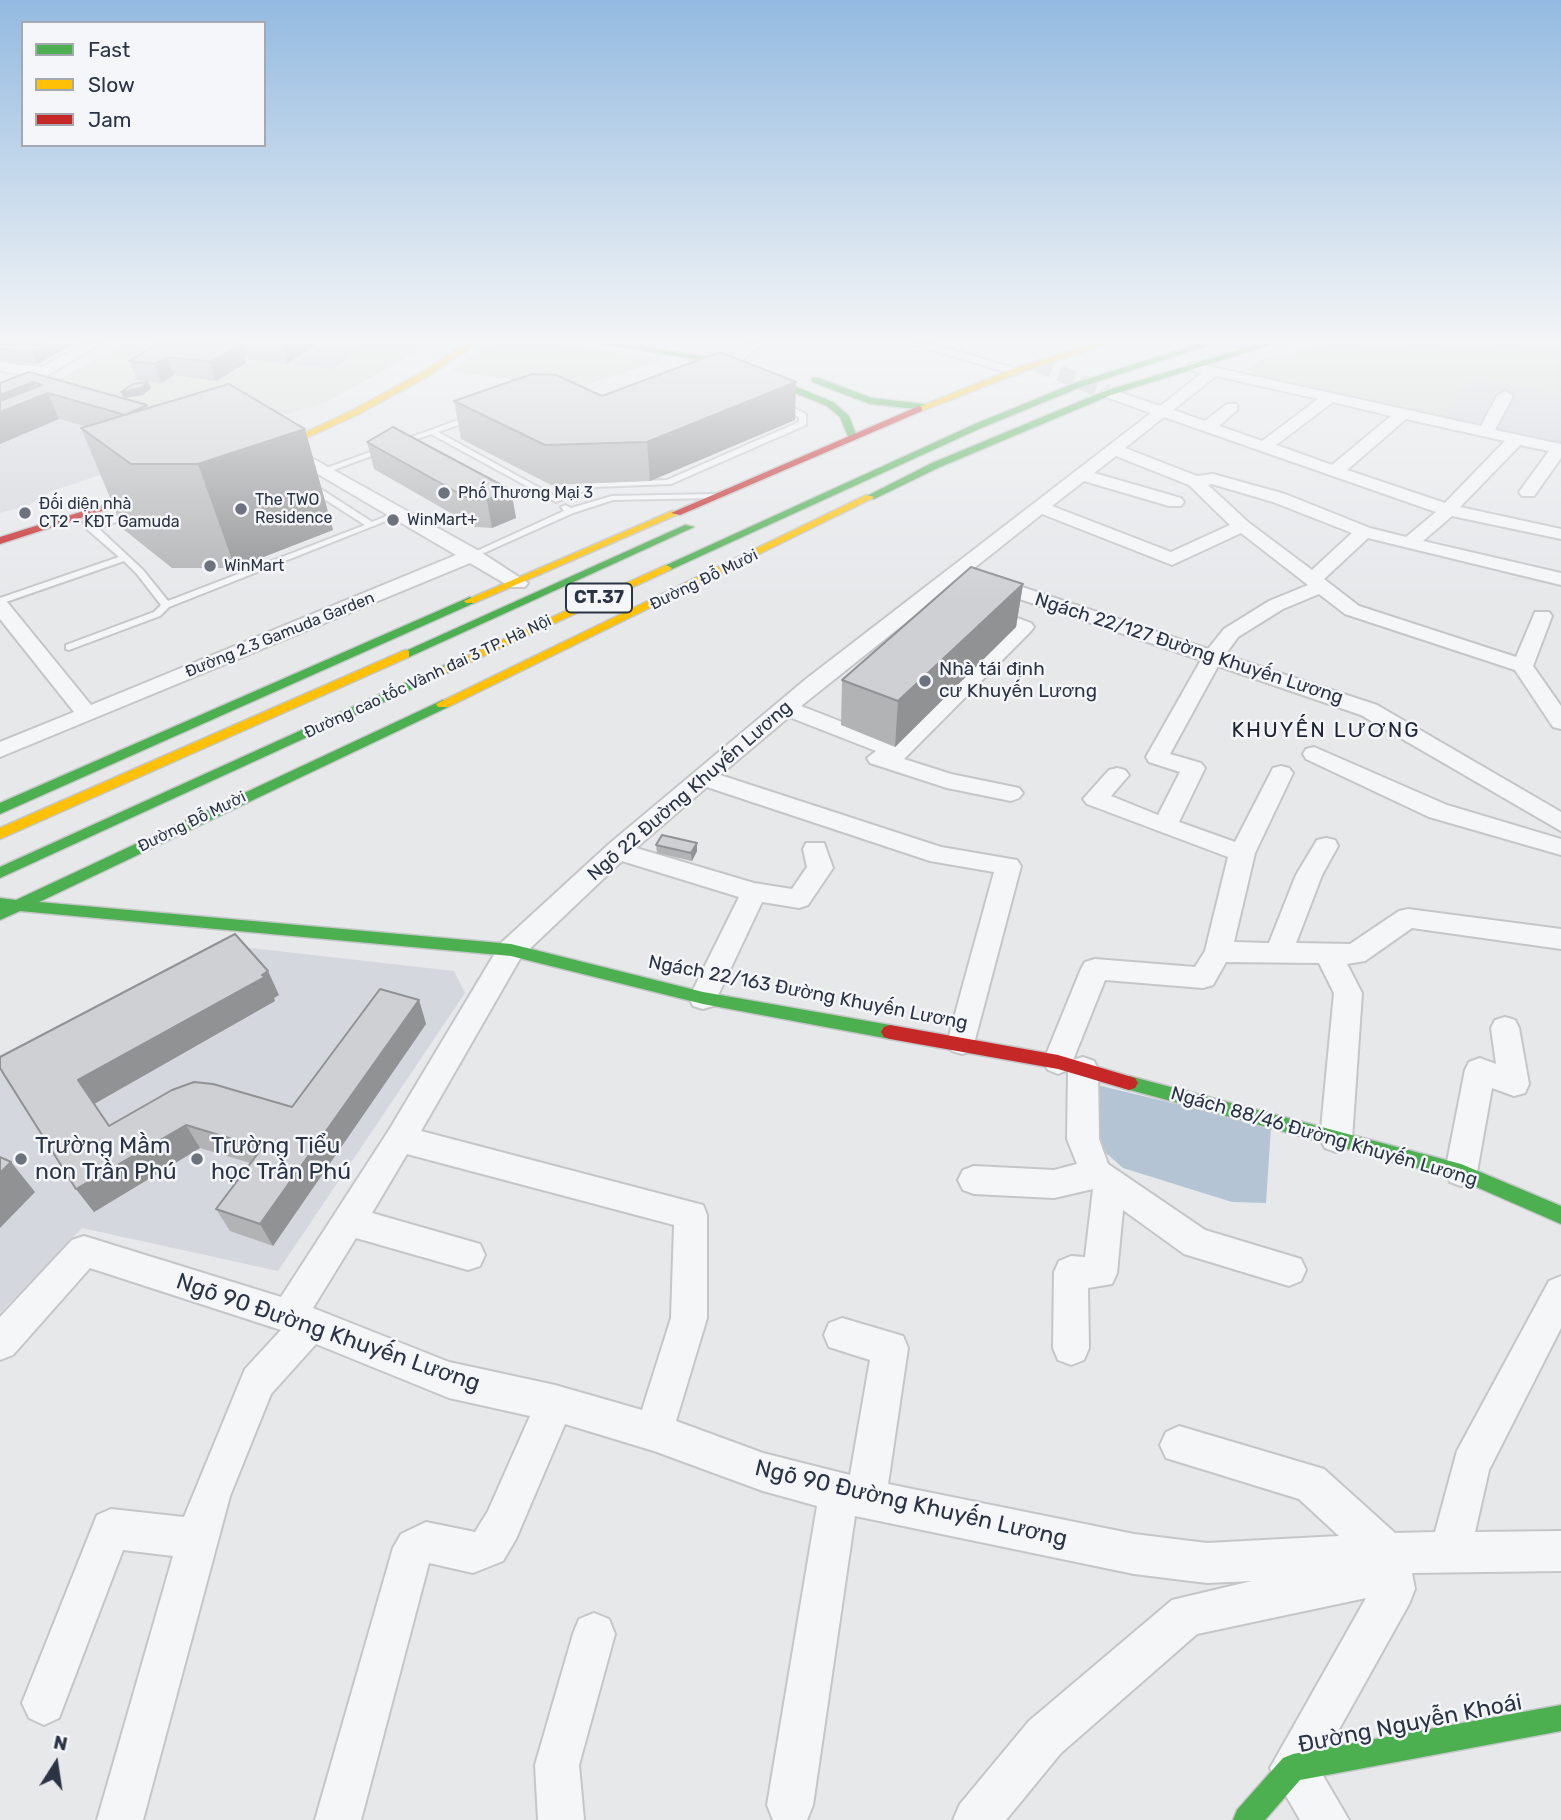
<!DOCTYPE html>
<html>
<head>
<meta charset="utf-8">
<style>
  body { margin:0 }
  #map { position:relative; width:1561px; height:1820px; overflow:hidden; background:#e6e8ea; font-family:Rubik,sans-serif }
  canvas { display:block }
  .legend { position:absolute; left:21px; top:21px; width:245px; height:126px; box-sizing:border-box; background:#f4f6f9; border:2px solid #a4a8b1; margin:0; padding:9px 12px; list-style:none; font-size:21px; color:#2b3445 }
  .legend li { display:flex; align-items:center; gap:14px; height:35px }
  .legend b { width:35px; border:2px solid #a4a8b1 }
  .north { position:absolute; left:21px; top:1729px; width:70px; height:70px; -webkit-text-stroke:5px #f4f6f9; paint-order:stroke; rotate:12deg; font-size:19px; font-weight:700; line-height:28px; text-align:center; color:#2b3445 }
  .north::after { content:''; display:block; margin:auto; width:24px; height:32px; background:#2b3445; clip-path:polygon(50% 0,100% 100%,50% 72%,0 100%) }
</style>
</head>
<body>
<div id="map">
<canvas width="1561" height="1820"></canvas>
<ul class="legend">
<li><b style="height:9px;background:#4caf50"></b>Fast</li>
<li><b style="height:9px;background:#ffc107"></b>Slow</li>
<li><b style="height:9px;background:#c62828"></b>Jam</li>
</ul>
<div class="north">N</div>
</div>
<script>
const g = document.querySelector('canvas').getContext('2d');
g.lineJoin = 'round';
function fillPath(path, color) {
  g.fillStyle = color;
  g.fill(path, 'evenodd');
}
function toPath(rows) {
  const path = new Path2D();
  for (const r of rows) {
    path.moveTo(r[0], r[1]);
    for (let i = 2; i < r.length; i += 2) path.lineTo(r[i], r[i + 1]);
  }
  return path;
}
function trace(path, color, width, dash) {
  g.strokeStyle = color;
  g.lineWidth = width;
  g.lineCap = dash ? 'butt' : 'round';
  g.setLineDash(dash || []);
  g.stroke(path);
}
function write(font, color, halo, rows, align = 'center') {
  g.font = font + ' Rubik,sans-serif';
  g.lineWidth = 5;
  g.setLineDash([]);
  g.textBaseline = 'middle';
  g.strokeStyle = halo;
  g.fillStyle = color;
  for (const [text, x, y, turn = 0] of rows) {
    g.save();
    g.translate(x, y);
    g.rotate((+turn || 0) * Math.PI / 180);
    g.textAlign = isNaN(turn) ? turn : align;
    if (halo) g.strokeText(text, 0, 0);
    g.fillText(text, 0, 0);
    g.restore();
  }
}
const built = toPath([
  [1469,376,1556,393,1561,388,1561,445,1444,420],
  [0,407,205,440,52,491,27,506,0,513],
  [233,946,454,971,465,993,278,1271,82,1228,0,1313,0,1072]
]);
const green = toPath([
  [121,344,430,344,327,402,205,440,36,391,119,348],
  [498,344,558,344,666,359,575,388,451,371,484,347],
  [1325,344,1561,345,1561,388,1556,393,1469,376,1446,418,1254,375,1246,369,1264,359]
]);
const water = toPath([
  [325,344,368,344,332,369,294,364],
  [1093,1084,1271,1127,1266,1203,1232,1202,1123,1168,1097,1145]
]);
const streetTunnel = toPath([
  [1037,364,1108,393]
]);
const lane = toPath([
  [780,404,786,404,806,414,806,425,671,484,594,487,556,502,431,434,328,472,321,470,472,415,476,417,475,419,438,432,556,497,593,483,667,480,799,422,799,417,780,408,780,404],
  [307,484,313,484,372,522,399,511,406,513,169,607,160,616,69,650,66,649,66,645,154,612,161,605,137,574,124,561,0,604,0,598,119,557,88,530,83,522,87,520,94,524,131,511,137,511,137,515,98,528,143,570,168,601,365,525,307,488,307,484],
  [715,494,715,498,712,498,613,500,573,513,475,557,468,555,564,511,561,507,565,505,571,508,612,496,715,494]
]);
const street = toPath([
  [84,344,101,344,29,386,0,395,0,386,29,375,0,371,0,363,42,367,84,344],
  [746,344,762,344,735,366,725,366,725,360,746,344],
  [912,344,934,344,1023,371,1016,375,912,344],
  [1194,363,1481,426,1497,396,1505,391,1513,396,1495,430,1561,444,1561,458,1534,496,1522,496,1519,492,1549,451,1520,445,1460,507,1561,529,1561,539,1452,516,1423,541,1561,573,1561,585,1368,538,1324,579,1359,606,1516,657,1535,612,1549,612,1552,616,1533,666,1561,706,1561,729,1553,727,1515,670,1345,614,1319,594,1283,609,1238,637,1225,655,1377,705,1561,812,1561,831,1361,715,1218,666,1170,754,1201,763,1205,768,1179,822,1235,842,1273,768,1281,766,1289,768,1293,773,1255,853,1234,942,1269,943,1296,875,1317,840,1326,838,1335,840,1338,846,1322,875,1296,943,1350,944,1399,911,1408,909,1561,929,1561,949,1412,928,1365,961,1347,964,1362,993,1352,1139,1347,1148,1336,1152,1325,1148,1320,1139,1334,993,1319,963,1226,962,1213,985,1203,988,1105,980,1073,1060,1083,1057,1094,1061,1098,1069,1099,1139,1108,1164,1205,1230,1301,1259,1306,1270,1301,1281,1289,1286,1184,1254,1123,1210,1117,1273,1112,1284,1088,1288,1089,1348,1084,1360,1071,1365,1058,1360,1053,1348,1054,1272,1059,1261,1071,1256,1085,1257,1093,1189,1054,1198,974,1194,963,1190,958,1180,963,1170,974,1166,1054,1170,1077,1164,1067,1139,1068,1070,1058,1074,1048,1070,1043,1062,1081,969,1085,962,1095,959,1195,967,1205,951,1228,857,1087,804,1083,799,1109,770,1117,768,1125,770,1129,775,1111,796,1158,815,1180,772,1149,762,1146,757,1201,660,981,586,978,582,988,576,995,578,1208,649,1224,629,1269,601,1308,585,1241,533,1172,565,1042,514,801,706,896,743,1011,629,977,616,974,612,977,608,991,608,1031,623,1034,627,1031,631,904,759,951,774,1019,788,1023,793,1019,798,1011,801,947,788,870,763,867,758,876,751,789,717,720,775,941,847,1017,860,1021,866,972,1051,962,1054,952,1051,947,1043,994,872,930,861,707,787,636,848,754,883,792,889,807,867,803,849,806,843,824,843,833,868,808,905,799,908,762,902,713,1006,703,1009,693,1006,689,998,739,897,622,861,521,957,421,1131,703,1205,707,1215,707,1318,676,1421,763,1453,850,1475,870,1360,829,1347,824,1335,829,1323,842,1318,903,1336,908,1348,888,1484,1134,1534,1207,1543,1339,1536,1299,1499,1166,1458,1160,1445,1166,1432,1179,1426,1324,1469,1395,1533,1435,1532,1457,1451,1549,1281,1561,1276,1561,1328,1489,1470,1475,1532,1561,1531,1561,1571,1412,1573,1415,1589,1409,1604,1318,1767,1349,1820,1300,1820,1270,1768,1366,1598,1197,1634,1061,1753,1006,1820,953,1820,960,1804,1029,1721,1172,1600,1252,1581,1207,1583,1134,1574,855,1516,813,1805,807,1820,773,1820,767,1805,817,1506,763,1491,654,1451,565,1424,516,1539,503,1561,473,1573,429,1563,361,1820,315,1820,393,1548,401,1534,426,1522,475,1532,488,1511,530,1416,449,1398,316,1344,271,1394,230,1496,143,1820,97,1820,173,1556,123,1550,59,1718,44,1725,29,1718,22,1703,97,1515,111,1509,184,1517,245,1369,281,1330,90,1268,13,1355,0,1360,0,1317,72,1240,84,1236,281,1297,389,1130,501,943,609,844,806,679,1151,413,1103,396,1103,390,1113,390,1160,406,1202,373,1189,370,1189,364,1194,363],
  [1216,376,1318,399,1262,441,1219,426,1237,410,1237,404,1227,404,1205,421,1173,410,1216,376],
  [1333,402,1391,416,1332,465,1276,445,1333,402],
  [1164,417,1436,512,1406,537,1370,528,1285,494,1213,474,1197,476,1125,448,1164,417],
  [1406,419,1505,441,1445,503,1347,470,1406,419],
  [1116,456,1189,485,1230,525,1171,552,1052,506,1084,481,1169,506,1181,506,1184,502,1181,498,1094,473,1116,456],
  [1212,484,1273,502,1352,533,1312,570,1248,522,1208,485,1212,484],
  [407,1154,674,1225,671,1318,642,1410,555,1385,449,1362,313,1308,356,1238,468,1270,480,1266,485,1255,480,1244,372,1213,407,1154],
  [283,442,479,551,528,583,525,587,511,587,470,563,0,757,0,742,74,712,0,619,0,600,7,602,91,705,456,555,277,450,277,444,283,442],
  [1314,747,1447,805,1561,839,1561,855,1429,817,1306,759,1303,754,1306,749,1314,747],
  [1505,1017,1515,1020,1519,1028,1529,1084,1525,1093,1514,1096,1492,1088,1477,1172,1472,1182,1461,1186,1450,1182,1445,1172,1465,1070,1469,1062,1480,1058,1496,1064,1491,1028,1495,1020,1505,1017],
  [594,1613,609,1619,615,1634,579,1765,584,1820,538,1820,535,1765,573,1634,579,1619,594,1613]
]);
const fast = toPath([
  [606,344,626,344,733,361,833,402,849,416,857,437,849,439,840,417,827,406,728,365,606,344],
  [1199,344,1211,344,1081,387,981,428,670,570,660,568,975,424,1075,383,1199,344],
  [1259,344,1272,344,1111,395,940,467,874,499,865,497,932,463,1105,391,1259,344],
  [812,378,818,378,872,398,924,404,929,407,924,410,870,404,812,382,812,378],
  [685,525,694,527,409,657,405,658,399,654,685,525],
  [470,597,476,601,474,603,0,814,0,803,470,597],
  [445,665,451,669,449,672,0,878,0,867,445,665],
  [443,700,450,704,448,707,39,902,511,944,703,992,890,1025,896,1027,899,1032,896,1037,890,1039,703,1004,511,956,20,911,0,920,0,898,16,900,443,700],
  [1129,1076,1461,1164,1561,1206,1561,1224,1458,1179,1123,1088,1120,1083,1123,1078,1129,1076],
  [1561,1705,1561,1731,1300,1780,1265,1820,1233,1820,1237,1810,1283,1758,1293,1754,1561,1705]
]);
const slow = toPath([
  [465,344,475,344,430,375,359,414,263,458,255,456,353,410,424,371,465,344],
  [1093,344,1106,344,1019,373,922,411,914,409,1013,369,1093,344],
  [866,495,875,497,448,707,438,707,436,704,866,495],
  [672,511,681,513,474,603,466,603,464,601,672,511],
  [666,565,672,568,670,570,449,672,445,673,439,669,666,565],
  [405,650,409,651,409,657,0,839,0,828,405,650]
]);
const jam = toPath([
  [919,406,922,407,922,411,680,515,671,513,919,406],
  [155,489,164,491,0,544,0,537,155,489],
  [890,1025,1058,1055,1135,1078,1138,1083,1135,1088,1129,1090,1058,1069,890,1039,884,1037,881,1032,884,1027,890,1025]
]);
const wall = toPath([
  [0,344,73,344,61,351,59,350,59,352,38,364,0,361],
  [158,344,316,344,287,364,248,359,247,354,244,356,246,363,216,381,174,375,161,383,137,380,129,361],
  [29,372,147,405,148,408,305,429,333,530,235,568,172,568,123,529,81,428,85,426,59,419,0,444,0,383],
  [602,396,795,420,650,481,551,485,461,439,454,401],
  [367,442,511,490,516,518,492,528,475,527,374,469],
  [1023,584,1016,627,895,747,841,725,842,680],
  [656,845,697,851,692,861,657,853],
  [279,995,274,998,275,1001,94,1104,109,1126,292,1107,419,1000,426,1024,273,1246,230,1231,216,1209,250,1163,200,1148,94,1212,76,1189,0,1068]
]);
const shadedWall = toPath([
  [47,344,56,344,59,352,38,364,33,352],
  [58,344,73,344,61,351],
  [237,344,244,344,247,354,244,356,246,363,216,381,210,362],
  [283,344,316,344,287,364,282,345],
  [167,357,174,375,161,383,155,364],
  [33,382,39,396,48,393,59,419,0,444,0,395],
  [148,382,151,388,143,395,124,398,121,392],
  [796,382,795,420,650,481,647,442],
  [305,429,333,530,235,568,198,464],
  [511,490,516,518,492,528,487,500],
  [1023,584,1016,627,895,747,898,701],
  [697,843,697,851,692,861,691,853],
  [268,971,279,995,274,998,275,1001,94,1104,78,1080],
  [419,1000,426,1024,273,1246,260,1224],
  [186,1125,200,1148,94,1212,76,1189],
  [11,1162,35,1192,0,1228,0,1173]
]);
const building = toPath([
  [0,344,47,344,33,352,0,349,0,344],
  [158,344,240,344,210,362,167,357,155,364,129,361,158,344],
  [720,352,796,382,647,442,545,445,454,401,532,374,556,375,602,396,720,352],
  [29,372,147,405,125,415,48,393,0,412,0,401,42,385,33,382,0,395,0,383,29,372],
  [148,382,141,388,121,392,133,384,148,382],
  [229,384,305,429,198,464,131,464,81,428,229,384],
  [393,427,511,490,487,500,469,499,367,442,393,427],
  [971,567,1023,584,898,701,842,680,971,567],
  [662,835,697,843,691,853,656,845,662,835],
  [235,934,268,971,262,975,265,977,78,1080,109,1126,172,1090,194,1082,213,1084,292,1107,380,989,419,1000,260,1224,216,1209,262,1148,186,1125,76,1189,0,1068,0,1057,235,934],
  [0,1157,11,1162,0,1173,0,1157]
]);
const markers = [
  [444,493,7,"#6c737f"],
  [241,509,7,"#6c737f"],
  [25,513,7,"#6c737f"],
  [393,520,7,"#6c737f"],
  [210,566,7,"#6c737f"],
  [925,681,7,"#6c737f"],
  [21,1159,7,"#6c737f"],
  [197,1159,7,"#6c737f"]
];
const farPoinames = [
  ["Phố Thương Mại 3",458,493],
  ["The TWO",255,500],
  ["Residence",255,518],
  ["Đối diện nhà",39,504],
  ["CT2 - KĐT Gamuda",39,522],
  ["WinMart+",407,520],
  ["WinMart",224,566]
];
const farStreetnames = [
  ["Đường Đỗ Mười",704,580,-26],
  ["Đường 2.3 Gamuda Garden",280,635,-22],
  ["Đường cao tốc Vành đai 3 TP. Hà Nội",428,677,-25],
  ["Đường Đỗ Mười",192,822,-26]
];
const shields = [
  [599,598,66]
];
const shieldNames = [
  ["CT.37",599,598]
];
const streetNames = [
  ["Ngách 22/127 Đường Khuyến Lương",1189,649,18],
  ["Ngõ 22 Đường Khuyến Lương",690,791,-41],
  ["Ngách 22/163 Đường Khuyến Lương",808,993,11],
  ["Ngách 88/46 Đường Khuyến Lương",1324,1137,16]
];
const poiNames = [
  ["Nhà tái định",939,670],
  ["cư Khuyến Lương",939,692]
];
const neighbourhoodNames = [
  ["KHUYẾN LƯƠNG",1326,731]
];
const nearPoinames = [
  ["Trường Mầm",35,1146],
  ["non Trần Phú",35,1172],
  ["Trường Tiểu",211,1146],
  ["học Trần Phú",211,1172]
];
const nearStreetnames = [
  ["Ngõ 90 Đường Khuyến Lương",328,1333,19],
  ["Ngõ 90 Đường Khuyến Lương",911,1504,13],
  ["Đường Nguyễn Khoái",1410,1724,-11]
];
fillPath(built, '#d4d7dd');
fillPath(green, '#d6ded6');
fillPath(water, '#b4c4d5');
trace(streetTunnel, '#c1c4c9', 16, [16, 8]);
trace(lane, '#c4c6c8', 4);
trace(street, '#c4c6c8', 4);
trace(fast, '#c4c6c8', 3);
trace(slow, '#c4c6c8', 3);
trace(jam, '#c4c6c8', 3);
fillPath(lane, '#f5f6f7');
fillPath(street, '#f5f6f7');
fillPath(fast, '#4caf50');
fillPath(slow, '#ffc107');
fillPath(jam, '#c62828');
fillPath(wall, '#b1b3b5');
fillPath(shadedWall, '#909294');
fillPath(building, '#ced0d3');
trace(building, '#909294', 2);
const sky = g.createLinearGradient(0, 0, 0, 599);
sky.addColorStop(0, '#93bae0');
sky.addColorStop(0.57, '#f4f5f6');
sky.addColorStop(1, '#f4f5f600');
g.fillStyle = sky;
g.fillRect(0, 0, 1561, 599);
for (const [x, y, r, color] of markers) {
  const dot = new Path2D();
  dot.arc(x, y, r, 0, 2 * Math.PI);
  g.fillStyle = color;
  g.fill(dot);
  trace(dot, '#f4f6f9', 2.5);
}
write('16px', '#2b3445', '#f4f6f9', farPoinames, 'left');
write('16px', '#2b3445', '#f4f6f9', farStreetnames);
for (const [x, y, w] of shields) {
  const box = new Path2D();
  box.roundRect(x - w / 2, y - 14.5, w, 29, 5);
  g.fillStyle = '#f4f6f9';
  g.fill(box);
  trace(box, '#2b3445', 2);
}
write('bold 18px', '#2b3445', null, shieldNames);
write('19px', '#2b3445', '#f4f6f9', streetNames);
write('19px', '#2b3445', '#f4f6f9', poiNames, 'left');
g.letterSpacing = '2px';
write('21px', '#1d2536', '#f4f6f9', neighbourhoodNames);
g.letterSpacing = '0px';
write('23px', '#2b3445', '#f4f6f9', nearPoinames, 'left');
write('23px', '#2b3445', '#f4f6f9', nearStreetnames);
</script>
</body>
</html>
